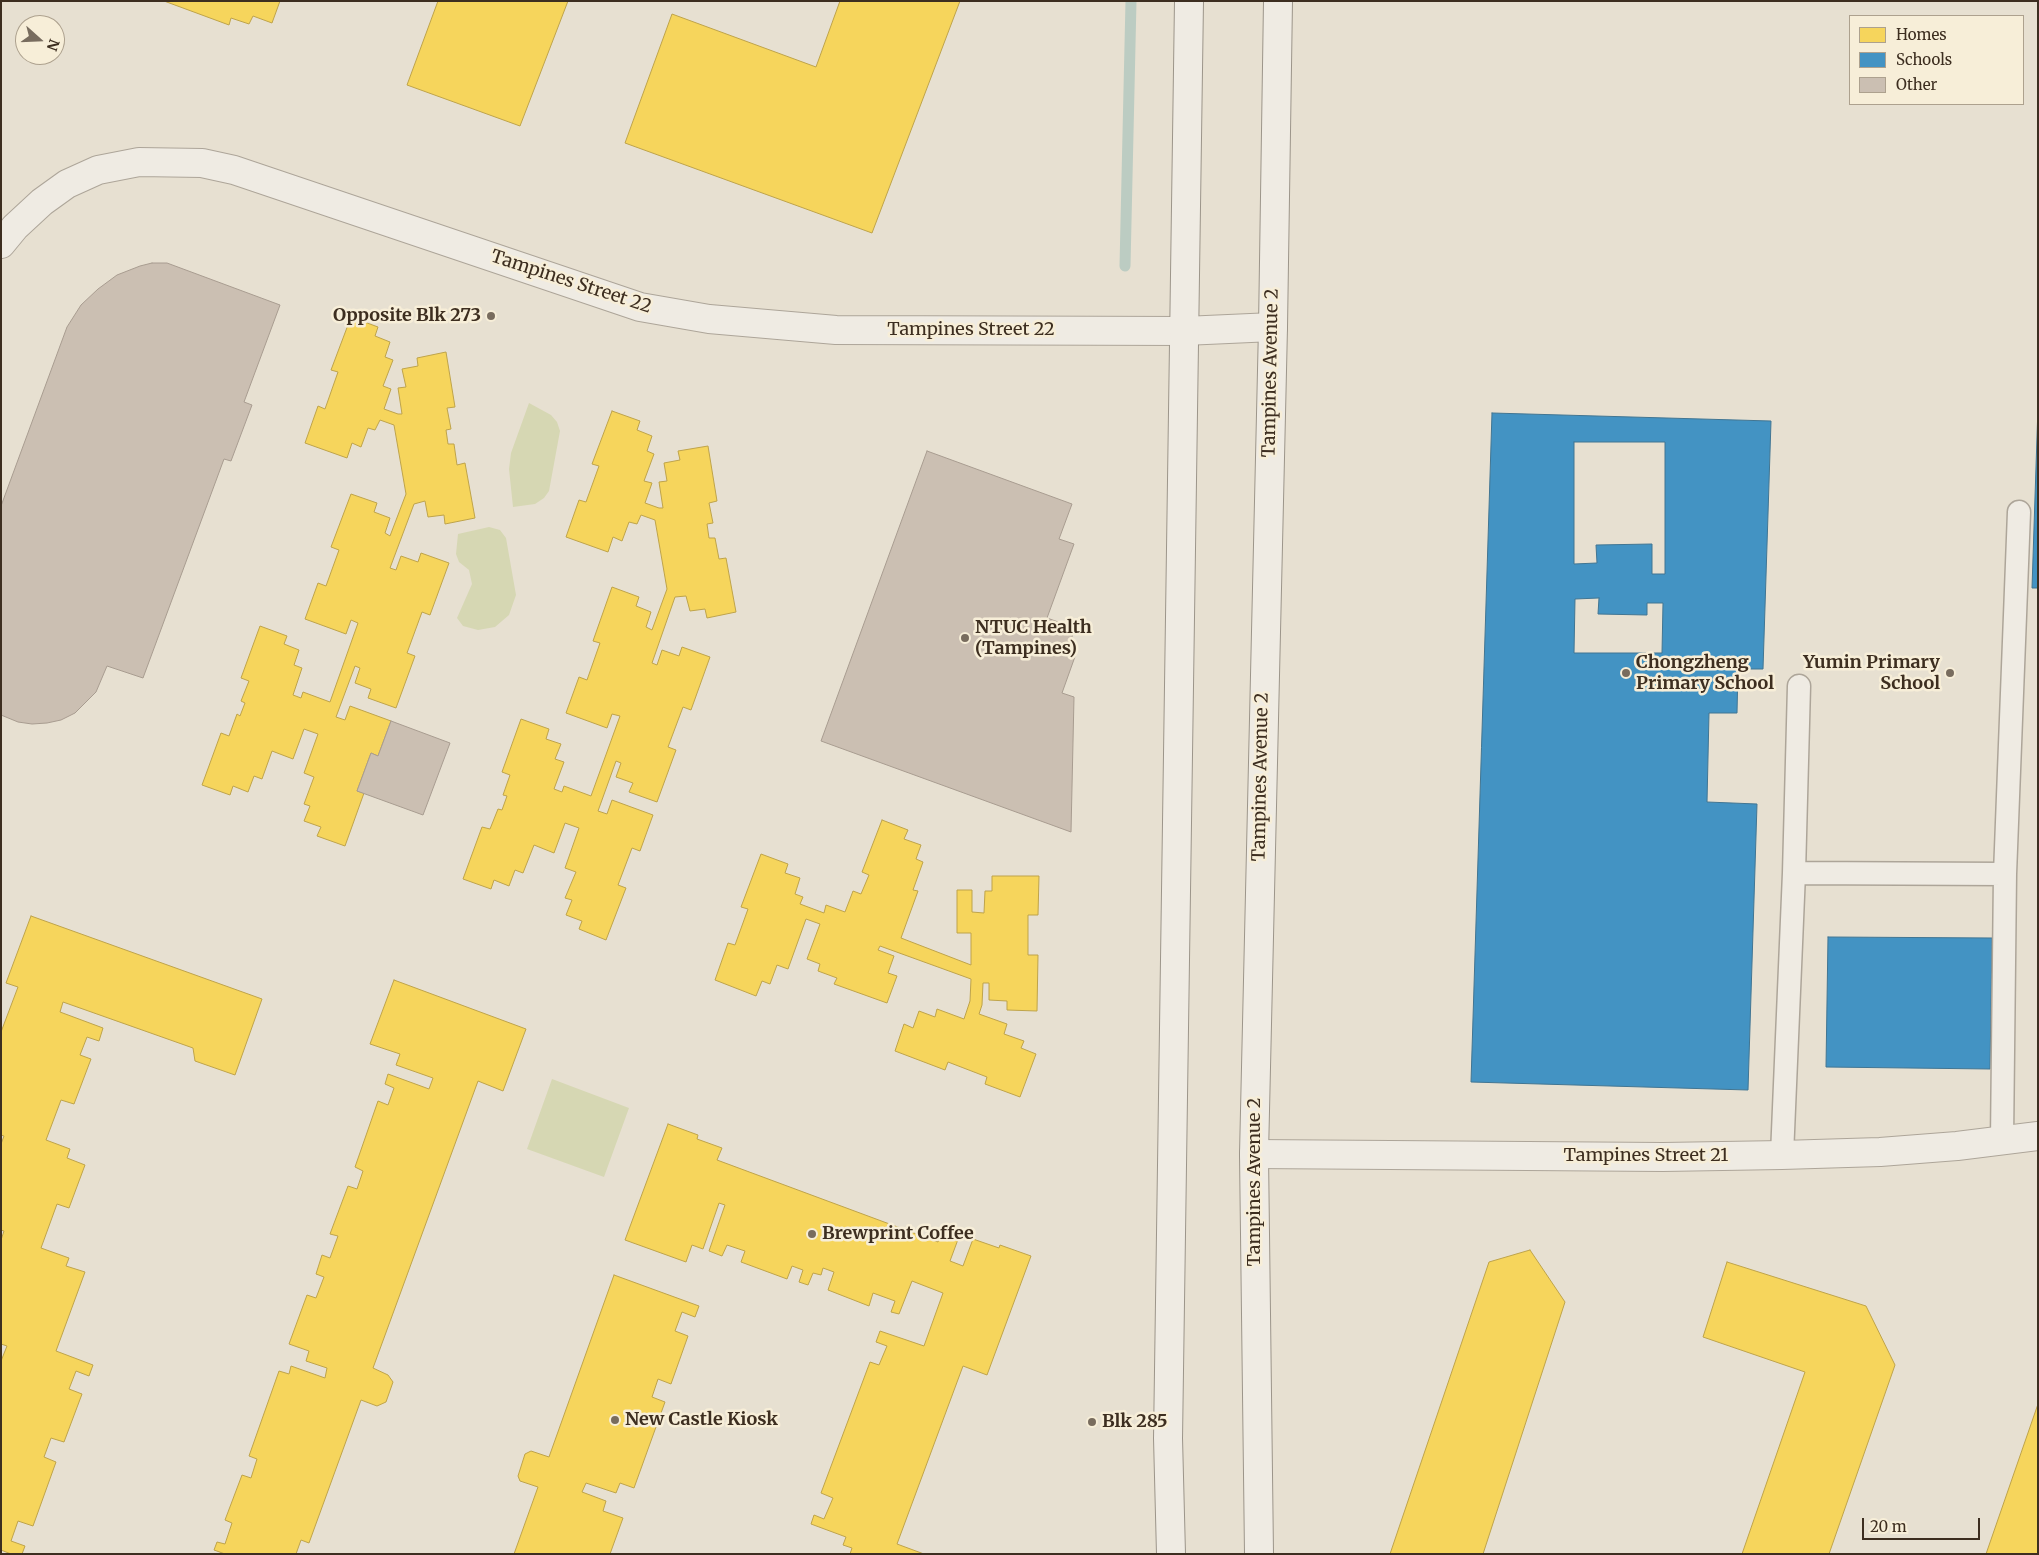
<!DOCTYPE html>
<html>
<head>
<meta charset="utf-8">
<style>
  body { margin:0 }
  #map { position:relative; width:2039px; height:1555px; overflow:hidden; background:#e7e0d1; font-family:Merriweather,serif }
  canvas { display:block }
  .frame { position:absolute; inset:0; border:2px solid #3d2e20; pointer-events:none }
  .legend { position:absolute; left:1849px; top:15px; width:175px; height:90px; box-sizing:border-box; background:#f7eed8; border:1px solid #ada18e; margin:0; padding:6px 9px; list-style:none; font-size:15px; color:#3d2e20 }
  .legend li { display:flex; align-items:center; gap:10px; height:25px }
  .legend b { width:25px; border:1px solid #ada18e }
  .north { position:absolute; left:15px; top:15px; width:50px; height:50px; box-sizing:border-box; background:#f7eed8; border:1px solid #ada18e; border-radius:50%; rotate:110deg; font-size:14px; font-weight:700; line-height:20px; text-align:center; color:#3d2e20 }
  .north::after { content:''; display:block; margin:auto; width:18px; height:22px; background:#786c5e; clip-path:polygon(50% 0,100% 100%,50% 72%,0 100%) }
  .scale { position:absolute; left:1862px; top:1518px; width:118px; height:22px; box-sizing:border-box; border:2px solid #3d2e20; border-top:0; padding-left:6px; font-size:15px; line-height:18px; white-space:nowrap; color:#3d2e20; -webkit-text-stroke:4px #f7eed8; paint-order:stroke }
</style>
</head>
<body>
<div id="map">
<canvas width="2039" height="1555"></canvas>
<div class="frame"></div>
<ul class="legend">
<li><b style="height:14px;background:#f6d55c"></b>Homes</li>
<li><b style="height:14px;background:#4393c3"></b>Schools</li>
<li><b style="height:14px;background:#cbbfb2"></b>Other</li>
</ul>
<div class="north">N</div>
<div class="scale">20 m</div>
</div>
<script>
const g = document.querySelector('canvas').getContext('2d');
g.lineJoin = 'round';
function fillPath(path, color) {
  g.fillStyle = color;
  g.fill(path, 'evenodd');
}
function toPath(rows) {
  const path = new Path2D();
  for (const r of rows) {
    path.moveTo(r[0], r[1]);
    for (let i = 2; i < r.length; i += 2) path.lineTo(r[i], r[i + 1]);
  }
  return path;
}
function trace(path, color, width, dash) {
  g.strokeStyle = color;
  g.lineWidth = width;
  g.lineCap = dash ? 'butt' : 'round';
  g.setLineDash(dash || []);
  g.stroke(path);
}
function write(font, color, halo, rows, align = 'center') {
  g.font = font + ' Merriweather,serif';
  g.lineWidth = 5;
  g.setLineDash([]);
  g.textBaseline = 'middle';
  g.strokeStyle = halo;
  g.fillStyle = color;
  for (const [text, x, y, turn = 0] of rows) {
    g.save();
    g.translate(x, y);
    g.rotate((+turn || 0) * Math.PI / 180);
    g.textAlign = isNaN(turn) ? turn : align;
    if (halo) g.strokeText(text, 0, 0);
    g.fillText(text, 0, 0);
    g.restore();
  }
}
const green = toPath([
  [529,403,551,415,557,422,560,431,549,491,544,498,535,504,513,507,509,469,511,453],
  [489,527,500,530,506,538,516,595,509,615,495,627,478,630,463,626,457,618,472,584,469,570,459,562,456,554,458,534],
  [552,1079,629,1108,604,1177,527,1149]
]);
const homes = toPath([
  [164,1,280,1,272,23,253,16,249,24,231,18,229,25,164,1],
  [438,1,568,1,520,126,407,85,438,1],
  [840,1,960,1,872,233,625,143,672,14,816,67,840,1],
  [351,317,378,327,375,336,390,342,385,357,393,360,383,386,391,389,384,409,398,414,402,414,398,388,406,387,402,369,418,366,417,358,446,352,455,407,447,408,451,429,446,430,448,444,454,444,457,465,465,463,475,518,445,524,444,515,428,517,425,501,414,504,390,568,396,570,401,556,418,562,421,553,449,563,430,615,422,612,407,653,415,656,396,708,368,698,371,689,355,683,360,668,355,666,336,717,345,720,350,706,391,721,378,756,371,753,357,791,364,793,345,846,317,836,321,827,304,821,310,806,304,804,314,777,304,773,318,734,304,729,293,759,272,751,262,779,254,776,248,792,233,786,230,795,202,785,221,733,229,736,237,714,240,716,245,703,241,701,249,681,241,678,260,626,287,636,284,644,299,650,294,665,302,668,293,695,301,698,303,692,330,702,358,623,351,620,346,634,305,619,318,583,326,586,339,550,331,547,351,494,377,503,374,512,390,518,385,533,390,536,406,494,394,425,380,420,375,430,368,428,361,447,352,443,347,458,305,443,318,406,325,409,338,372,331,370,351,317],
  [612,411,640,421,637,430,652,436,647,451,654,454,644,481,652,483,645,503,659,508,663,508,659,482,667,481,664,463,680,460,678,451,708,446,717,501,709,503,713,523,707,524,709,538,715,538,719,559,726,558,736,612,707,618,705,609,690,611,686,596,675,597,652,663,657,665,662,650,679,656,682,647,710,657,691,710,683,707,668,747,676,750,657,802,629,792,633,783,616,777,621,763,616,761,598,811,607,814,612,800,653,815,640,851,632,848,618,885,626,888,606,940,579,929,582,921,566,915,572,900,565,898,576,872,565,868,579,828,565,823,554,853,534,845,523,873,515,870,509,886,494,880,491,889,463,879,482,827,490,829,498,809,502,810,507,796,503,795,510,775,502,772,521,719,549,729,546,739,561,744,555,759,564,762,554,789,562,792,564,786,591,796,620,716,612,714,607,728,566,713,579,677,587,680,600,643,593,641,612,587,639,597,636,606,651,612,646,627,652,630,667,589,655,520,641,515,637,524,629,522,622,541,613,537,608,552,566,537,579,500,586,502,599,466,592,464,612,411],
  [882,820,908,830,904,839,921,845,916,859,923,862,913,890,918,891,901,938,971,965,971,933,957,933,957,890,972,890,972,912,984,913,985,891,992,891,992,876,1039,876,1038,915,1028,915,1028,955,1038,955,1037,1011,1007,1010,1007,1001,989,1000,989,983,983,983,982,1005,979,1014,1007,1024,1004,1034,1024,1041,1021,1048,1036,1054,1020,1097,985,1084,987,1077,948,1062,945,1070,895,1051,904,1024,913,1028,919,1011,935,1017,937,1009,964,1019,970,1001,971,979,880,946,878,950,894,956,888,973,897,976,887,1003,834,984,837,978,818,971,820,964,807,959,820,924,806,919,788,969,777,965,770,984,762,981,756,996,715,980,728,943,735,945,748,909,741,907,761,854,788,864,785,873,800,878,795,894,803,897,800,904,824,913,826,905,845,912,853,891,861,894,869,875,862,872,882,820],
  [31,916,262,999,235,1075,195,1061,193,1048,63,1002,60,1012,103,1028,99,1041,87,1037,80,1055,91,1059,74,1104,61,1100,46,1140,70,1149,67,1158,85,1165,69,1208,57,1204,41,1248,69,1258,66,1266,85,1272,56,1351,93,1365,89,1376,76,1371,69,1389,82,1394,64,1442,51,1438,44,1457,56,1462,33,1526,18,1521,11,1541,25,1546,22,1554,11,1554,1,1550,1,1361,7,1346,1,1344,1,1240,4,1231,1,1230,1,1144,4,1136,1,1135,1,1032,18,987,6,983,31,916],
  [394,980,526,1029,503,1091,478,1081,373,1368,388,1375,393,1382,386,1402,377,1406,361,1400,309,1543,301,1540,296,1554,225,1554,214,1550,217,1542,225,1544,232,1523,225,1520,242,1475,251,1478,257,1459,249,1456,279,1371,289,1374,291,1366,325,1378,327,1368,306,1361,309,1351,289,1344,307,1295,316,1298,324,1277,316,1274,322,1255,330,1258,338,1236,330,1234,348,1186,357,1189,363,1171,355,1167,378,1101,388,1105,394,1088,385,1084,388,1074,429,1089,433,1078,396,1065,400,1054,370,1044,394,980],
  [668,1124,698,1135,697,1139,722,1148,717,1160,938,1242,943,1228,960,1234,950,1261,963,1266,973,1239,999,1248,1000,1245,1031,1256,987,1375,963,1366,897,1544,924,1554,850,1554,852,1548,843,1545,846,1537,811,1524,814,1515,824,1519,833,1498,821,1493,870,1362,879,1365,887,1346,876,1342,880,1331,924,1346,943,1293,912,1281,899,1314,891,1312,895,1301,873,1293,869,1306,828,1290,834,1272,823,1268,821,1275,813,1273,808,1285,799,1282,803,1270,792,1266,787,1279,741,1262,745,1251,727,1245,722,1256,709,1251,725,1205,719,1203,703,1249,692,1245,686,1262,625,1240,668,1124],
  [1530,1250,1565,1302,1483,1554,1390,1554,1489,1262,1530,1250],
  [1727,1262,1866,1306,1895,1365,1829,1554,1742,1554,1805,1372,1703,1337,1727,1262],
  [614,1275,699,1306,695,1317,682,1312,675,1331,688,1336,671,1384,658,1379,652,1397,665,1402,634,1488,620,1483,616,1493,586,1483,582,1492,606,1501,603,1511,623,1518,610,1554,514,1554,538,1487,520,1481,518,1476,525,1454,531,1451,549,1457,614,1275],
  [2038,1404,2038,1554,1986,1554,2038,1404]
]);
const schools = toPath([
  [2038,407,2038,588,2032,588,2038,407],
  [1492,413,1771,421,1763,669,1738,669,1737,713,1709,713,1707,802,1757,804,1748,1090,1471,1082,1492,413],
  [1574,442,1665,442,1665,574,1652,574,1652,544,1596,545,1597,563,1574,564,1574,442],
  [1599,598,1598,614,1647,615,1647,603,1663,603,1662,653,1574,653,1575,599,1599,598],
  [1828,937,1992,938,1990,1069,1826,1067,1828,937]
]);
const stream = toPath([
  [1125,266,1131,1]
]);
const building = toPath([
  [152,263,167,263,280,305,244,402,252,405,231,461,224,459,143,678,107,666,96,692,75,713,61,720,47,723,32,724,18,722,1,715,1,506,67,327,81,305,98,289,117,275,140,266,152,263],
  [927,451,1072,504,1059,539,1074,544,1047,618,1075,628,1068,648,1077,651,1062,693,1074,697,1071,832,821,741,927,451],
  [391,721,450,743,423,815,357,791,371,753,378,756,391,721]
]);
const lane = toPath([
  [1794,873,2005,874],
  [2002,1140,2005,874,2019,512],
  [1782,1155,1794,873,1799,686]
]);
const street = toPath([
  [1,244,15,227,42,202,67,184,98,170,139,162,202,163,234,170,640,307,709,319,836,330,1184,331,1273,327],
  [1254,1154,1663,1157,1782,1155,1880,1152,1957,1146,2038,1136]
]);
const secondary = toPath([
  [1171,1554,1168,1438,1189,1],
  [1259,1554,1254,1154,1273,327,1278,1]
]);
const markers = [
  [491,316,5,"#786c5e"],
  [965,638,5,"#786c5e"],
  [1626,673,5,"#786c5e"],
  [1950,673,5,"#786c5e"],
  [812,1234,5,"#786c5e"],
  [615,1420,5,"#786c5e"],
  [1092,1422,5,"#786c5e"]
];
const streetNames = [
  ["Tampines Street 22",571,282,18],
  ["Tampines Street 22",971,330],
  ["Tampines Avenue 2",1271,373,-89],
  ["Tampines Avenue 2",1261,777,-89],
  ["Tampines Street 21",1646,1156],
  ["Tampines Avenue 2",1255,1182,-90]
];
const poiNames = [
  ["Opposite Blk 273",481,316,"right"],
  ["NTUC Health",975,628],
  ["(Tampines)",975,649],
  ["Chongzheng",1636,663],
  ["Primary School",1636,684],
  ["Yumin Primary",1940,663,"right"],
  ["School",1940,684,"right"],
  ["Brewprint Coffee",822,1234],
  ["New Castle Kiosk",625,1420],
  ["Blk 285",1102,1422]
];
fillPath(green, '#d6d7b3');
fillPath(homes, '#f6d55c');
trace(homes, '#bea34a', 1);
fillPath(schools, '#4393c3');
trace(schools, '#417592', 1);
trace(stream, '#bcccc2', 11);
fillPath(building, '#cbbfb2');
trace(building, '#a89c90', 1);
trace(lane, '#ada599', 25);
trace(street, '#ada599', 30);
trace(secondary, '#9c958a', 30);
trace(lane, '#efebe3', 22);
trace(street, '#efebe3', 28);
trace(secondary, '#efebe3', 28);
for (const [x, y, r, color] of markers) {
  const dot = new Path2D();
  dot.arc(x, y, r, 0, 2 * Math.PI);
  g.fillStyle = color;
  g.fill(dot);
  trace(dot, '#f7eed8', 2);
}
write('18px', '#3d2e20', '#f7eed8', streetNames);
write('bold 18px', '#3d2e20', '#f7eed8', poiNames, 'left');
</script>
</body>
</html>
